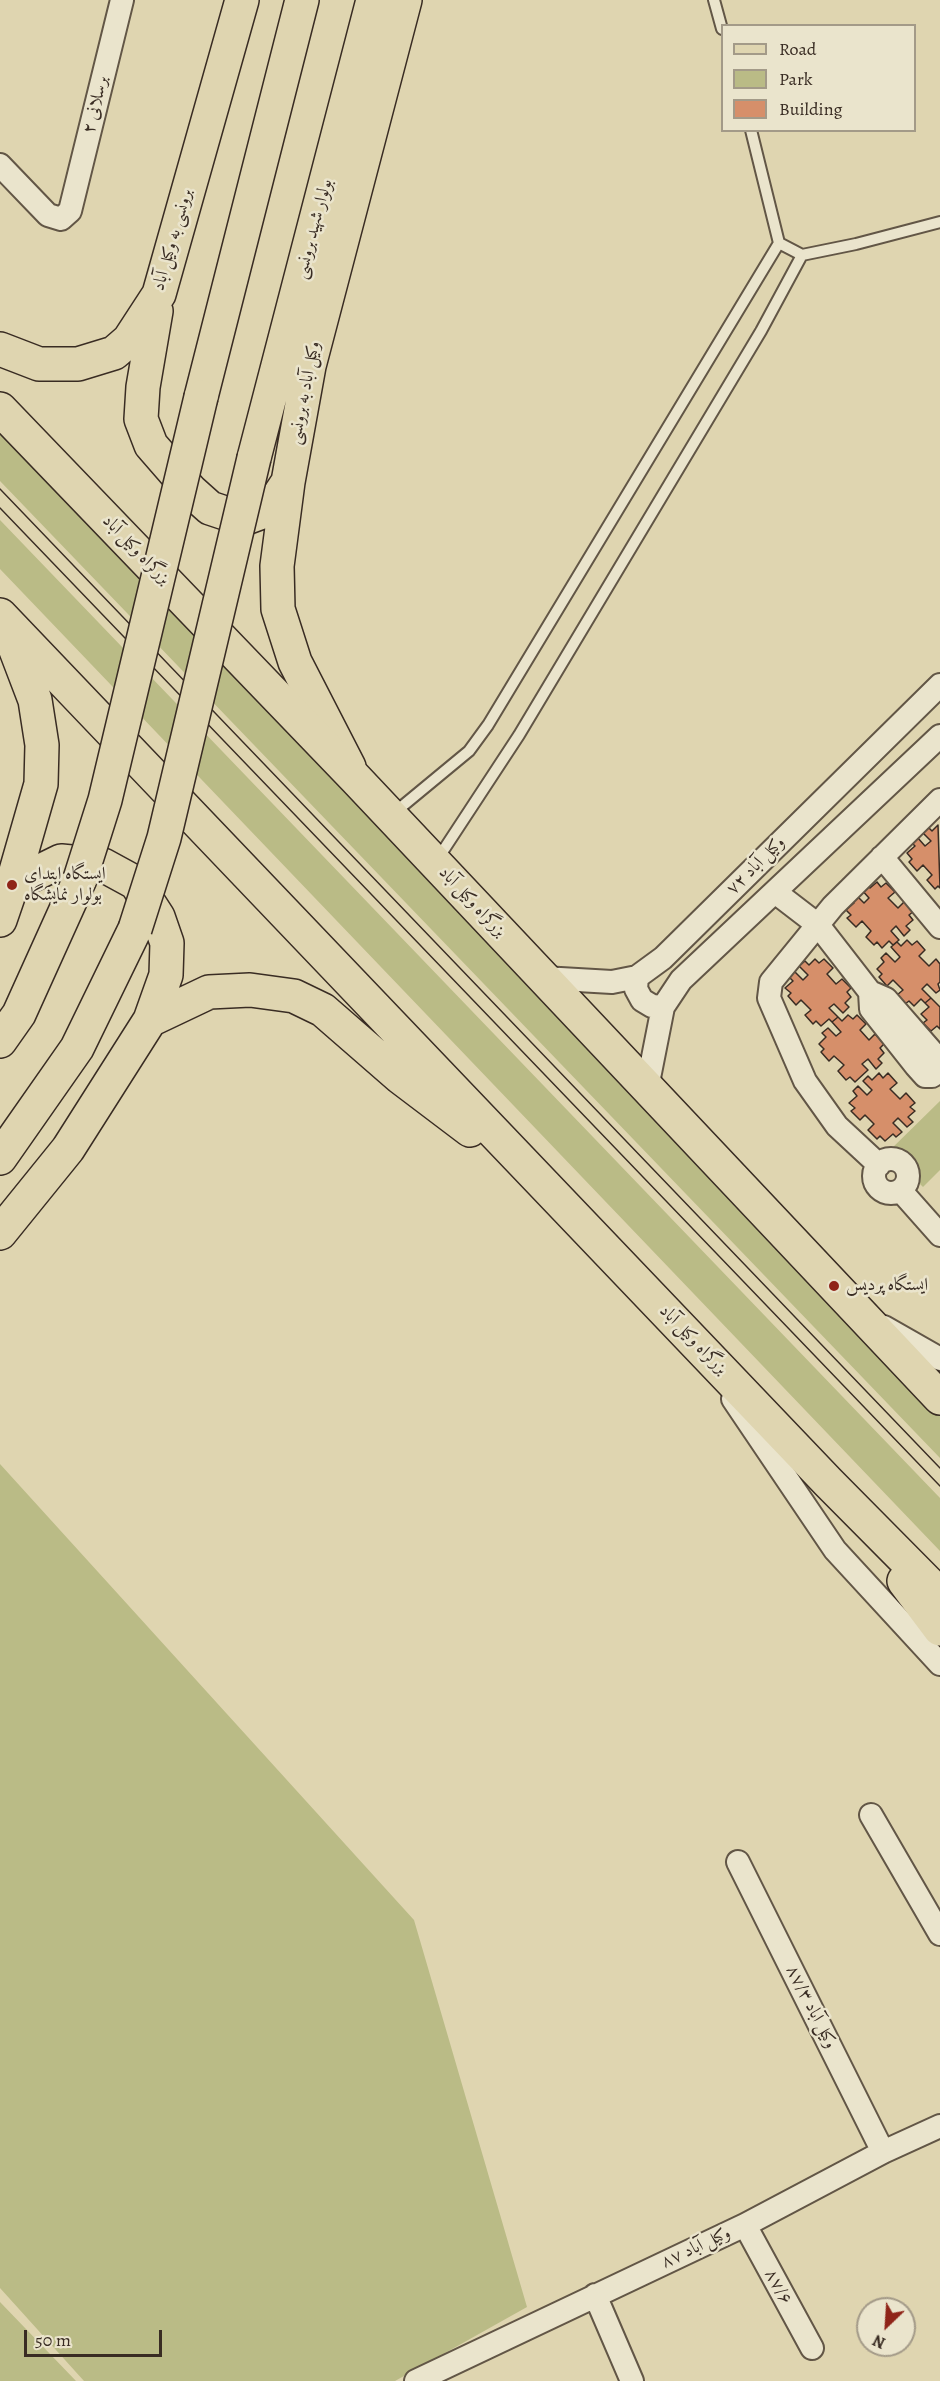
<!DOCTYPE html>
<html>
<head>
<meta charset="utf-8">
<style>
  body { margin:0 }
  #map { position:relative; width:940px; height:2381px; overflow:hidden; background:#dfd5b0; font-family:Alegreya,serif }
  canvas { display:block }
  .legend { position:absolute; left:721px; top:24px; width:195px; height:108px; box-sizing:border-box; background:#eae4cc; border:2px solid #a39a88; margin:0; padding:8px 10px; list-style:none; font-size:18px; color:#392c23 }
  .legend li { display:flex; align-items:center; gap:12px; height:30px }
  .legend b { width:30px; border:2px solid #a39a88 }
  .north { position:absolute; left:856px; top:2297px; width:60px; height:60px; box-sizing:border-box; background:#eae4cc; border:2px solid #a39a88; border-radius:50%; rotate:205deg; font-size:16px; font-weight:700; line-height:24px; text-align:center; color:#392c23 }
  .north::after { content:''; display:block; margin:auto; width:21px; height:27px; background:#8f2418; clip-path:polygon(50% 0,100% 100%,50% 72%,0 100%) }
  .scale { position:absolute; left:24px; top:2330px; width:138px; height:27px; box-sizing:border-box; border:3px solid #392c23; border-top:0; padding-left:8px; font-size:18px; line-height:21px; white-space:nowrap; color:#392c23; -webkit-text-stroke:4px #eae4cc; paint-order:stroke }
</style>
</head>
<body>
<div id="map">
<canvas width="940" height="2381"></canvas>
<ul class="legend">
<li><b style="height:8px;background:#dfd5b0"></b>Road</li>
<li><b style="height:16px;background:#babb86"></b>Park</li>
<li><b style="height:16px;background:#d68f6a"></b>Building</li>
</ul>
<div class="north">N</div>
<div class="scale">50 m</div>
</div>
<script>
const g = document.querySelector('canvas').getContext('2d');
g.lineJoin = 'round';
function fillPath(path, color) {
  g.fillStyle = color;
  g.fill(path, 'evenodd');
}
function toPath(rows) {
  const path = new Path2D();
  for (const r of rows) {
    if (r.length === 3) {
      path.moveTo(r[0] + r[2], r[1]);
      path.arc(r[0], r[1], r[2], 0, 2 * Math.PI);
      continue;
    }
    path.moveTo(r[0], r[1]);
    for (let i = 2; i < r.length; i += 2) path.lineTo(r[i], r[i + 1]);
  }
  return path;
}
function trace(path, color, width, dash) {
  g.strokeStyle = color;
  g.lineWidth = width;
  g.lineCap = dash ? 'butt' : 'round';
  g.setLineDash(dash || []);
  g.stroke(path);
}
function write(font, color, halo, rows, align = 'center') {
  g.font = font + ' Alegreya,Amiri,serif';
  g.lineWidth = 5;
  g.setLineDash([]);
  g.textBaseline = 'middle';
  g.strokeStyle = halo;
  g.fillStyle = color;
  for (const [text, x, y, turn = 0] of rows) {
    g.save();
    g.translate(x, y);
    g.rotate((+turn || 0) * Math.PI / 180);
    g.textAlign = isNaN(turn) ? turn : align;
    if (halo) g.strokeText(text, 0, 0);
    g.fillText(text, 0, 0);
    g.restore();
  }
}
const green = toPath([
  [0,424,940,1403,940,1458,0,481],
  [0,520,940,1498,940,1551,0,569],
  [940,1101,940,1170,923,1187,888,1152],
  [0,1464,414,1920,527,2307,395,2381,84,2381,0,2288],
  [0,2302,76,2381,0,2381]
]);
const building = toPath([
  [938,825,940,888,938,886,935,889,927,880,932,875,923,865,917,871,909,862,912,859,907,853,915,846,911,842,917,837,925,846,931,841,922,832,928,827,932,831,938,825],
  [877,882,881,887,886,883,895,892,888,898,898,908,905,901,914,911,909,915,913,920,906,926,910,930,904,936,896,926,891,931,899,940,893,945,889,941,882,948,877,942,874,945,866,937,871,931,862,921,856,927,847,918,851,915,846,910,854,903,850,899,855,894,864,903,869,898,861,889,866,884,870,888,877,882],
  [907,940,912,945,917,941,925,950,919,956,929,966,936,959,940,964,940,982,938,984,940,990,936,993,927,984,922,989,931,998,925,1003,921,999,914,1006,909,1001,905,1004,897,995,903,990,893,980,887,986,879,977,882,974,877,969,884,962,881,958,886,953,895,962,900,957,891,947,897,942,901,946,907,940],
  [815,959,819,963,824,959,833,968,827,974,836,984,842,979,851,988,847,992,851,997,845,1003,849,1007,843,1013,834,1004,829,1008,838,1017,832,1022,829,1019,821,1026,816,1021,813,1024,805,1015,811,1010,801,1000,796,1005,788,996,791,993,785,988,793,981,789,977,794,971,803,980,808,975,799,966,805,961,809,965,815,959],
  [931,998,940,1007,940,1029,937,1026,931,1031,923,1023,927,1020,921,1014,929,1007,925,1003,931,998],
  [848,1015,853,1019,857,1015,866,1024,860,1030,869,1040,875,1034,884,1044,880,1048,884,1053,878,1059,882,1063,876,1069,868,1059,862,1064,868,1070,855,1082,850,1077,846,1080,838,1071,844,1065,834,1056,829,1061,821,1052,824,1049,819,1044,826,1037,822,1033,828,1028,836,1036,841,1032,832,1022,838,1017,842,1021,848,1015],
  [879,1073,883,1078,888,1073,897,1083,890,1089,900,1099,906,1093,915,1103,910,1107,915,1111,908,1117,913,1122,907,1127,898,1118,893,1123,902,1132,896,1137,893,1134,885,1141,880,1136,877,1139,868,1130,874,1124,865,1115,860,1120,851,1111,855,1108,849,1103,857,1096,853,1091,858,1086,867,1095,872,1090,863,1081,868,1076,872,1080,879,1073]
]);
const service = toPath([
  [714,0,722,29],
  [751,130,779,243,802,255,856,244,940,222],
  [394,813,469,751,488,725,779,243],
  [437,860,519,735,761,331,802,255]
]);
const minor = toPath([
  [0,165,48,215,61,219,70,211,122,0],
  [882,857,940,927],
  [775,892,818,925,870,992,886,999,934,1054],
  [637,977,636,989,642,1000,652,1006,663,1007],
  [543,978,612,982,637,977,663,958,940,685],
  [870,992,871,1009,916,1066],
  [921,1055,916,1066,925,1076,932,1076,938,1072,940,1065],
  [647,1088,663,1007,681,980,940,736],
  [891,1176,17],
  [879,1165,837,1126,805,1081,769,998,771,982,833,906,940,800],
  [901,1191,940,1235],
  [884,1327,940,1359],
  [733,1399,835,1550,940,1664],
  [871,1815,940,1934],
  [738,1862,883,2152],
  [745,2225,812,2348],
  [595,2295,632,2381],
  [416,2381,745,2225,883,2152,940,2126]
]);
const primary = toPath([
  [156,311,143,387,141,419,151,445,191,491,210,508,243,519,270,509,288,482],
  [0,349,39,364,78,364,114,353,129,340,159,294,242,0],
  [201,397,302,0],
  [254,458,373,0],
  [349,767,295,662,278,609,277,566,288,482,309,366,405,0]
]);
const trunk = toPath([
  [0,409,356,779,940,1398],
  [0,615,828,1482,940,1595],
  [0,920,12,885,41,784,42,745,35,700,9,632],
  [150,1020,209,992,250,990,294,996,323,1010,400,1077,470,1130],
  [0,1041,19,1014,80,879],
  [0,1158,77,1048,135,929],
  [0,1233,68,1149,150,1020,166,975,167,943,158,917,136,883,103,865,61,861,12,885],
  [904,1581,940,1629]
]);
const tram = toPath([
  [0,489,940,1468],
  [0,508,940,1486]
]);
const trunkBridge = toPath([
  [80,879,105,800,201,397],
  [135,929,164,838,254,458]
]);
const markers = [
  [12,885,6,"#8f2418"],
  [834,1286,6,"#8f2418"]
];
const streetNames = [
  ["برسلانی ۲",96,105,-76],
  ["بولوار شهید برونسی",314,229,-75],
  ["برونسی به وکیل آباد",173,240,-74],
  ["وکیل آباد به برونسی",305,393,-79],
  ["بزرگراه وکیل آباد",136,550,46],
  ["۷۲ وکیل آباد",756,866,-45],
  ["بزرگراه وکیل آباد",472,902,47],
  ["بزرگراه وکیل آباد",693,1340,46],
  ["وکیل آباد ۸۷/۳",811,2007,63],
  ["وکیل آباد ۸۷",696,2248,-25],
  ["۸۷/۶",778,2287,61]
];
const poiNames = [
  ["ایستگاه ابتدای",24,875],
  ["بولوار نمایشگاه",24,896],
  ["ایستگاه پردیس",846,1286]
];
fillPath(green, '#babb86');
fillPath(building, '#d68f6a');
trace(building, '#392c23', 1.5);
trace(service, '#625646', 14);
trace(minor, '#625646', 26);
trace(primary, '#392c23', 36);
trace(trunk, '#392c23', 36);
trace(service, '#eae4cc', 10);
trace(minor, '#eae4cc', 22);
trace(primary, '#dfd5b0', 33);
trace(trunk, '#dfd5b0', 33);
trace(tram, '#392c23', 1.5);
trace(trunkBridge, '#392c23', 36, []);
trace(trunkBridge, '#dfd5b0', 33);
for (const [x, y, r, color] of markers) {
  const dot = new Path2D();
  dot.arc(x, y, r, 0, 2 * Math.PI);
  g.fillStyle = color;
  g.fill(dot);
  trace(dot, '#eae4cc', 2);
}
write('18px', '#392c23', '#eae4cc', streetNames);
write('18px', '#392c23', '#eae4cc', poiNames, 'left');
</script>
</body>
</html>
